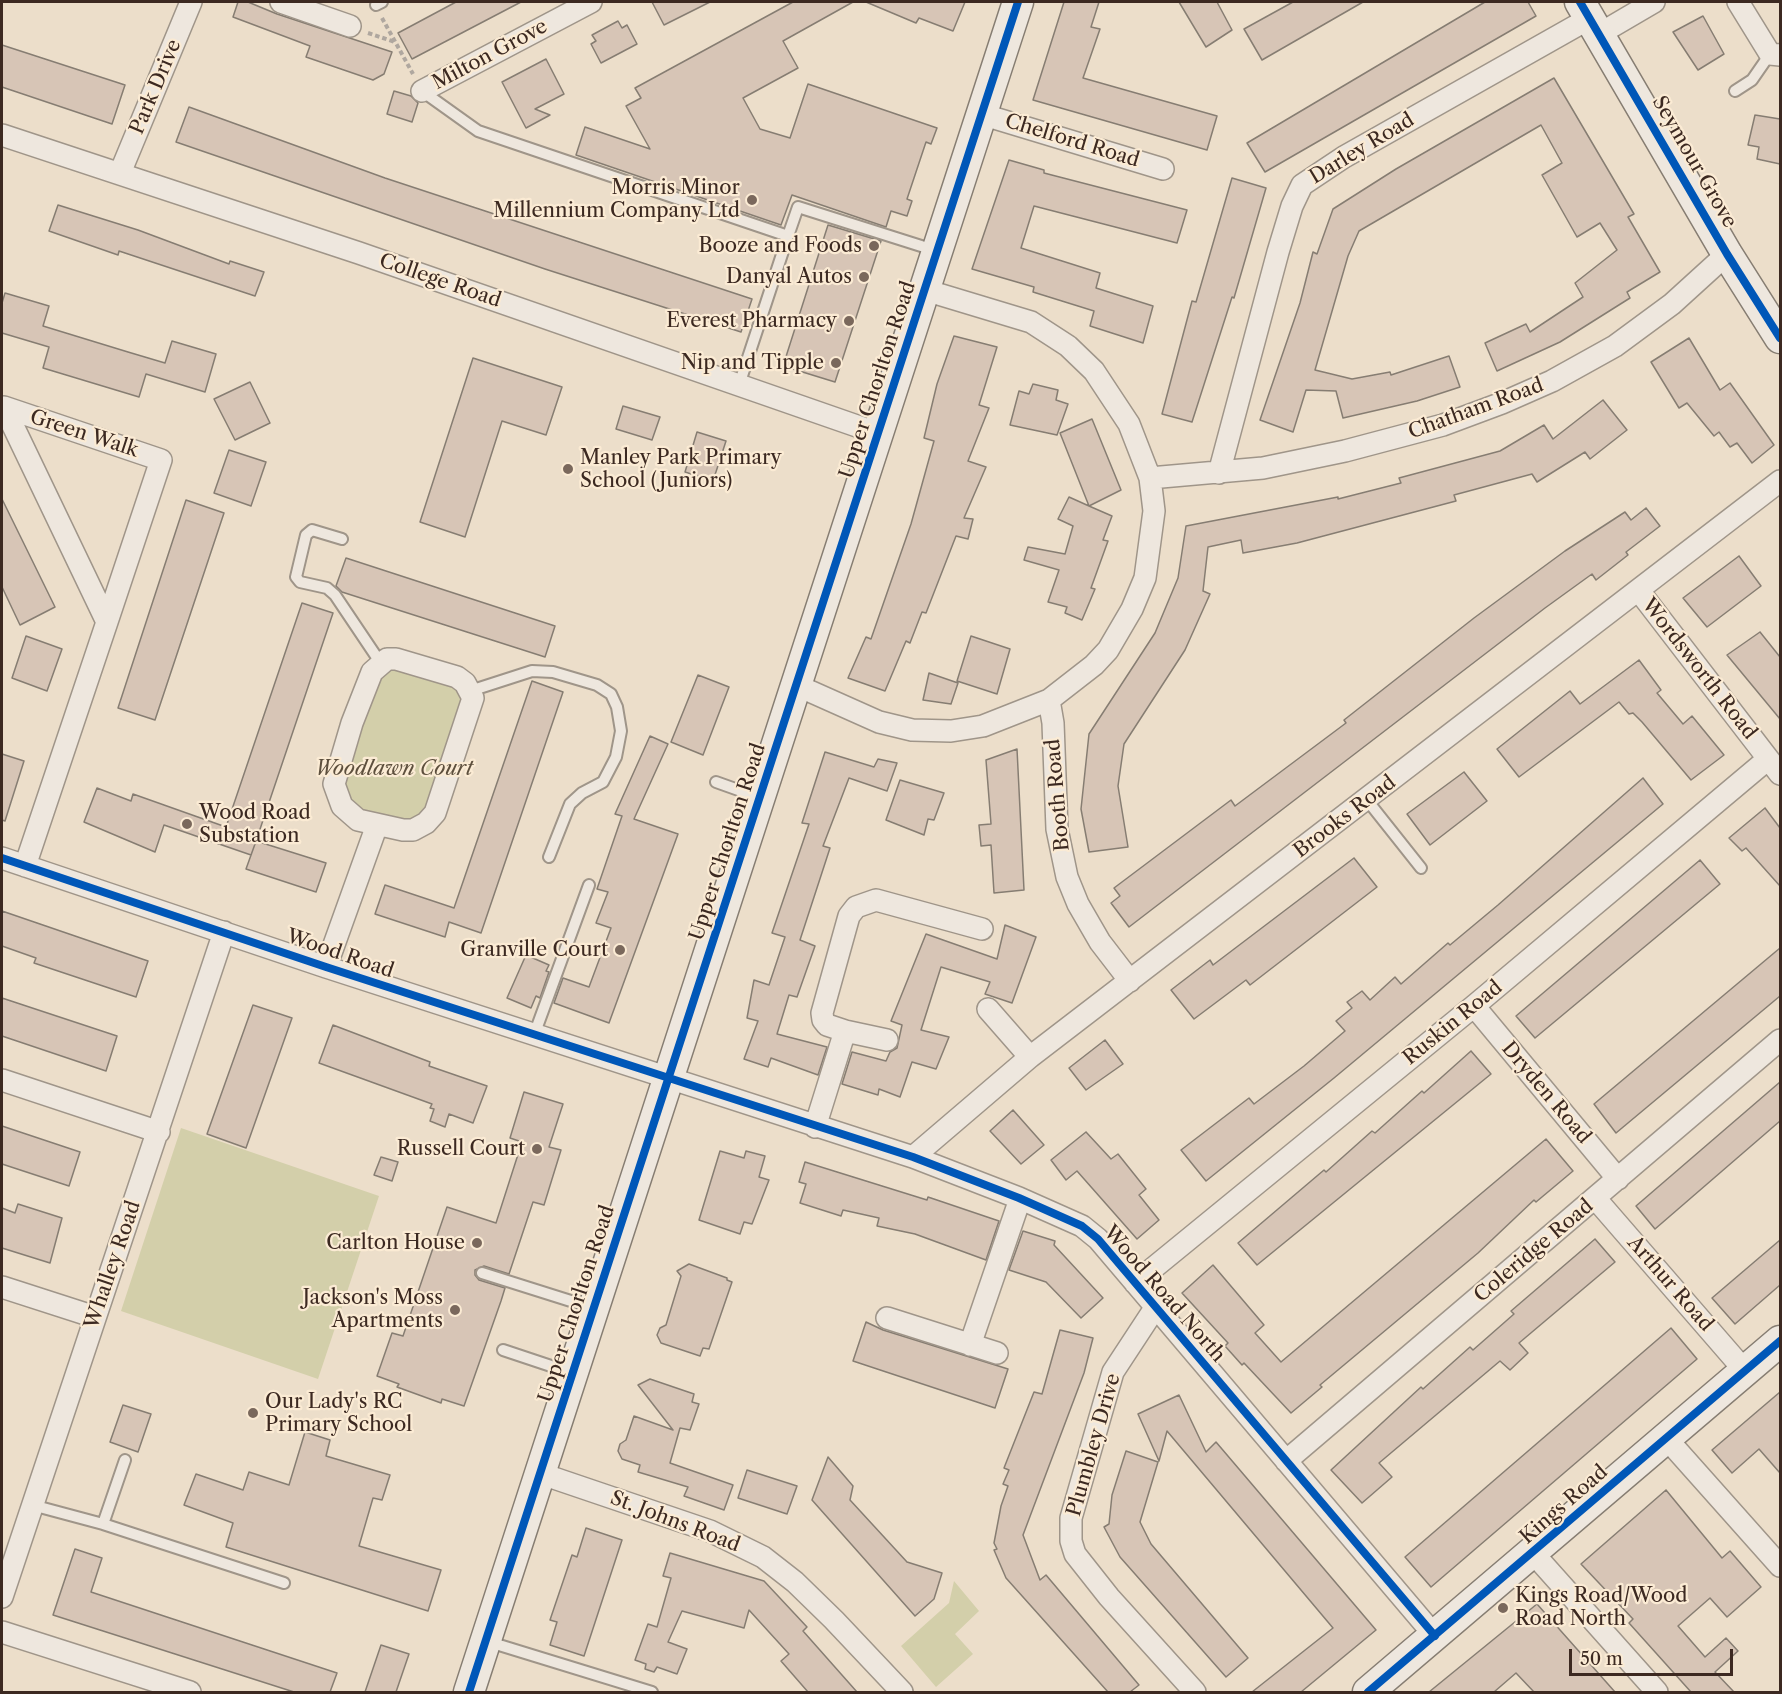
<!DOCTYPE html>
<html>
<head>
<meta charset="utf-8">
<style>
  body { margin:0 }
  #map { position:relative; width:1782px; height:1694px; overflow:hidden; background:#ecdeca; font-family:"Libre Caslon Text",serif }
  canvas { display:block }
  .frame { position:absolute; inset:0; border:3px solid #3c2921; pointer-events:none }
  .scale { position:absolute; left:1569px; top:1649px; width:164px; height:27px; box-sizing:border-box; border:3px solid #3c2921; border-top:0; padding-left:8px; font-size:18px; line-height:21px; white-space:nowrap; color:#3c2921; -webkit-text-stroke:4px #fbebd4; paint-order:stroke }
</style>
</head>
<body>
<div id="map">
<canvas width="1782" height="1694"></canvas>
<div class="frame"></div>
<div class="scale">50 m</div>
</div>
<script>
const g = document.querySelector('canvas').getContext('2d');
g.lineJoin = 'round';
function fillPath(path, color) {
  g.fillStyle = color;
  g.fill(path, 'evenodd');
}
function toPath(rows) {
  const path = new Path2D();
  for (const r of rows) {
    path.moveTo(r[0], r[1]);
    for (let i = 2; i < r.length; i += 2) path.lineTo(r[i], r[i + 1]);
  }
  return path;
}
function trace(path, color, width, dash) {
  g.strokeStyle = color;
  g.lineWidth = width;
  g.lineCap = dash ? 'butt' : 'round';
  g.setLineDash(dash || []);
  g.stroke(path);
}
function write(font, color, halo, rows, align = 'center') {
  g.font = font + ' "Libre Caslon Text",serif';
  g.lineWidth = 4.5;
  g.setLineDash([]);
  g.textBaseline = 'middle';
  g.strokeStyle = halo;
  g.fillStyle = color;
  for (const [text, x, y, turn = 0] of rows) {
    g.save();
    g.translate(x, y);
    g.rotate((+turn || 0) * Math.PI / 180);
    g.textAlign = isNaN(turn) ? turn : align;
    if (halo) g.strokeText(text, 0, 0);
    g.fillText(text, 0, 0);
    g.restore();
  }
}
const green = toPath([
  [397,669,456,688,462,704,426,813,415,821,388,818,357,808,345,796,344,775,375,682,390,670],
  [181,1128,379,1196,318,1379,121,1311],
  [954,1581,979,1611,955,1634,973,1654,936,1687,901,1646,949,1603]
]);
const building = toPath([
  [238,2,248,2,277,14,392,52,384,74,373,80,306,57,310,46,233,17,238,2],
  [456,2,521,2,412,59,398,33,456,2],
  [652,2,710,2,664,25,652,2],
  [793,2,853,2,783,41,798,68,743,98,760,129,790,138,808,84,937,128,931,144,926,142,907,199,912,201,907,216,891,211,886,227,792,195,781,225,576,155,585,127,650,149,626,106,641,98,635,88,793,2],
  [866,2,965,2,953,31,919,18,916,23,866,2],
  [1064,2,1099,2,1091,27,1100,29,1083,78,1217,116,1207,150,1033,100,1064,2],
  [1179,2,1217,2,1232,30,1206,47,1179,2],
  [1293,2,1363,2,1262,60,1244,29,1293,2],
  [1485,2,1528,2,1536,16,1265,172,1247,143,1485,2],
  [1703,16,1724,54,1698,70,1673,32,1703,16],
  [618,21,622,28,627,25,637,44,601,63,591,44,596,41,592,35,618,21],
  [2,45,125,85,112,124,2,87,2,45],
  [546,59,564,94,535,109,550,115,526,128,502,82,546,59],
  [1554,78,1634,214,1628,217,1660,272,1627,292,1630,298,1560,342,1497,371,1485,343,1526,324,1530,332,1583,297,1575,283,1617,250,1600,223,1577,237,1542,175,1562,163,1541,125,1359,231,1348,256,1315,370,1352,379,1390,372,1391,375,1449,356,1460,387,1417,401,1343,418,1336,391,1306,390,1293,432,1260,420,1300,303,1313,252,1317,254,1333,209,1396,169,1554,78],
  [394,91,411,96,418,103,412,122,387,114,394,91],
  [189,107,385,178,752,299,741,332,545,269,176,142,189,107],
  [1755,115,1780,119,1780,164,1757,159,1759,147,1748,145,1755,115],
  [1009,160,1044,170,1044,173,1187,210,1177,243,1034,206,1021,248,1100,273,1096,288,1153,306,1143,343,1090,326,1094,311,1033,292,1034,287,972,269,1009,160],
  [1232,178,1266,188,1234,298,1232,297,1192,422,1162,414,1192,301,1196,302,1232,178],
  [58,205,138,230,229,264,230,261,264,272,255,296,119,251,118,255,49,231,58,205],
  [828,225,881,241,835,382,783,366,828,225],
  [5,293,49,306,43,326,128,352,165,363,172,341,216,354,205,392,146,374,139,397,43,368,49,347,2,333,2,303,5,293],
  [954,336,997,347,979,405,989,408,968,461,986,467,964,518,973,519,968,539,956,536,926,613,922,612,910,643,906,641,885,691,848,678,866,637,871,639,911,524,934,441,924,438,937,384,954,336],
  [1689,338,1720,390,1730,383,1774,445,1752,463,1737,443,1730,447,1719,432,1714,436,1687,403,1679,408,1651,362,1689,338],
  [473,358,562,387,546,435,502,421,465,537,420,522,473,358],
  [250,382,270,423,235,440,214,399,250,382],
  [1033,384,1058,390,1056,400,1068,404,1057,435,1010,425,1019,391,1029,394,1033,384],
  [1603,400,1627,430,1590,459,1585,452,1537,482,1532,474,1454,495,1456,501,1297,543,1243,553,1241,540,1208,547,1203,591,1210,594,1185,650,1124,744,1118,786,1128,847,1089,852,1081,809,1089,734,1155,633,1178,578,1186,526,1338,497,1338,499,1401,483,1399,478,1500,451,1544,425,1553,439,1603,400],
  [623,406,660,417,652,440,616,429,623,406],
  [1092,419,1121,490,1089,506,1112,516,1103,540,1108,541,1091,588,1095,589,1082,620,1065,613,1067,607,1048,602,1059,570,1024,560,1028,547,1065,554,1073,526,1058,519,1069,497,1089,506,1060,433,1092,419],
  [697,432,726,441,713,481,685,472,697,432],
  [229,450,266,462,251,506,214,493,229,450],
  [2,499,55,607,20,625,2,587,2,499],
  [186,500,224,513,155,720,118,708,186,500],
  [1646,508,1660,526,1626,552,1628,555,1596,580,1592,574,1545,608,1129,927,1111,903,1120,896,1114,888,1231,800,1235,806,1346,723,1344,720,1474,618,1565,551,1625,512,1631,520,1646,508],
  [1739,556,1761,586,1707,627,1683,598,1739,556],
  [346,558,555,626,545,657,342,592,336,586,346,558],
  [302,603,333,613,256,841,326,863,316,892,246,869,255,844,251,855,164,825,155,852,84,822,97,788,131,801,133,794,226,827,302,603],
  [1760,632,1780,657,1780,719,1727,655,1760,632],
  [26,636,62,649,47,691,12,678,26,636],
  [971,636,1010,649,997,694,957,681,971,636],
  [1639,660,1661,690,1657,693,1683,724,1692,716,1724,755,1691,780,1642,722,1633,713,1629,714,1619,702,1519,777,1497,749,1570,691,1580,704,1639,660],
  [929,673,958,683,951,704,923,700,929,673],
  [698,675,729,687,703,755,671,742,698,675],
  [532,681,563,692,481,933,449,922,445,937,375,914,385,885,454,908,532,681],
  [650,736,668,744,634,819,678,834,609,1023,554,1003,563,978,589,987,611,928,596,923,608,892,597,889,622,816,615,814,650,736],
  [1017,749,1024,890,994,893,991,845,981,846,979,825,991,824,986,760,1017,749],
  [825,752,874,767,878,759,897,763,887,791,849,778,823,846,830,848,800,940,815,946,797,997,789,995,777,1034,827,1047,818,1075,771,1058,768,1067,744,1059,758,1021,747,1018,754,980,769,985,785,937,772,933,809,824,802,823,825,752],
  [2,754,24,761,5,821,2,820,2,754],
  [1464,772,1487,801,1430,845,1407,814,1464,772],
  [1643,778,1663,804,1334,1078,1206,1181,1181,1150,1249,1098,1254,1104,1304,1066,1345,1031,1336,1021,1352,1008,1347,1002,1362,991,1370,1000,1395,977,1401,984,1448,943,1450,945,1498,905,1643,778],
  [900,780,944,793,934,820,928,819,924,835,886,820,900,780],
  [1765,808,1780,828,1780,886,1746,848,1742,851,1729,838,1765,808],
  [1354,858,1377,887,1250,985,1246,980,1194,1019,1171,990,1210,960,1213,965,1354,858],
  [1700,860,1720,884,1535,1038,1516,1016,1700,860],
  [2,911,148,961,136,997,34,963,36,958,2,946,2,911],
  [1005,925,1036,937,1012,1003,985,994,990,982,941,967,921,1030,949,1037,936,1069,912,1062,900,1097,879,1089,878,1095,842,1084,852,1052,886,1061,890,1052,897,1048,902,1025,891,1021,926,934,997,959,1005,925],
  [1780,948,1780,996,1616,1133,1594,1104,1780,948],
  [526,955,549,965,546,971,549,972,540,998,536,996,531,1008,507,998,526,955],
  [2,998,117,1036,106,1071,2,1036,2,998],
  [253,1005,292,1018,246,1148,207,1134,253,1005],
  [333,1025,430,1062,429,1066,487,1086,473,1123,449,1114,445,1127,430,1121,434,1109,430,1108,432,1104,319,1063,333,1025],
  [1105,1040,1123,1064,1086,1090,1069,1068,1105,1040],
  [1471,1051,1491,1074,1257,1265,1238,1243,1324,1170,1326,1172,1372,1131,1375,1133,1422,1091,1424,1093,1471,1051],
  [1780,1082,1780,1121,1655,1229,1636,1206,1780,1082],
  [524,1092,563,1104,549,1147,561,1150,544,1205,533,1202,509,1274,484,1266,475,1270,475,1275,479,1280,505,1288,501,1301,464,1406,442,1399,441,1403,397,1387,399,1384,377,1376,392,1333,403,1336,447,1207,496,1223,522,1142,510,1138,524,1092],
  [1013,1110,1044,1145,1021,1164,990,1131,1013,1110],
  [2,1126,80,1152,69,1186,2,1164,2,1126],
  [1086,1132,1111,1159,1118,1154,1146,1189,1139,1195,1159,1220,1137,1239,1077,1171,1066,1180,1051,1160,1086,1132],
  [1546,1139,1573,1171,1536,1202,1534,1200,1478,1253,1320,1385,1322,1387,1291,1413,1244,1363,1242,1365,1225,1346,1228,1343,1182,1293,1213,1265,1264,1325,1255,1333,1281,1362,1546,1139],
  [720,1151,744,1158,746,1151,765,1156,759,1177,769,1180,752,1224,744,1222,740,1234,699,1220,720,1151],
  [381,1157,398,1162,392,1181,374,1175,381,1157],
  [805,1162,927,1200,928,1197,999,1221,986,1260,915,1234,877,1226,879,1218,843,1210,841,1216,800,1203,806,1184,799,1182,805,1162],
  [18,1204,62,1218,50,1263,2,1248,2,1208,15,1213,18,1204],
  [1023,1231,1055,1241,1054,1245,1103,1298,1081,1318,1046,1282,1009,1270,1023,1231],
  [1595,1239,1615,1262,1519,1343,1528,1353,1510,1370,1500,1361,1379,1463,1392,1477,1362,1503,1331,1470,1421,1387,1423,1389,1470,1347,1473,1350,1514,1314,1511,1311,1595,1239],
  [1780,1240,1780,1285,1735,1324,1712,1298,1780,1240],
  [689,1264,727,1278,727,1280,732,1282,709,1349,703,1348,700,1356,661,1343,657,1335,660,1328,666,1325,681,1276,677,1271,689,1264],
  [866,1322,883,1330,1008,1369,995,1408,853,1361,866,1322],
  [1671,1328,1697,1359,1431,1587,1405,1557,1671,1328],
  [1060,1330,1093,1338,1084,1373,1023,1535,1040,1580,1046,1575,1139,1685,1130,1692,1108,1692,1006,1578,994,1550,997,1549,994,1543,1001,1506,1008,1486,1003,1484,1009,1470,1004,1468,1034,1392,1042,1394,1060,1330],
  [650,1379,694,1394,692,1402,699,1404,690,1430,680,1428,670,1463,733,1485,724,1510,684,1496,688,1487,638,1472,640,1465,622,1459,618,1451,620,1444,626,1440,634,1416,673,1430,638,1385,650,1379],
  [1780,1392,1780,1473,1759,1449,1732,1473,1712,1450,1780,1392],
  [1179,1395,1206,1452,1216,1442,1376,1630,1301,1692,1252,1692,1333,1628,1167,1431,1159,1461,1138,1414,1179,1395],
  [123,1405,151,1414,138,1452,110,1442,123,1405],
  [305,1432,330,1440,326,1456,390,1475,382,1500,373,1498,359,1546,441,1570,428,1611,226,1547,233,1523,184,1505,196,1474,243,1490,249,1472,289,1485,305,1432],
  [1126,1451,1158,1462,1140,1522,1151,1544,1248,1658,1226,1677,1120,1557,1104,1527,1109,1524,1112,1495,1126,1451],
  [828,1457,853,1486,850,1500,907,1562,942,1573,934,1599,915,1616,812,1500,828,1457],
  [747,1470,797,1486,787,1514,738,1498,747,1470],
  [1666,1490,1722,1558,1730,1551,1761,1587,1727,1617,1710,1598,1678,1626,1705,1657,1726,1638,1738,1651,1715,1672,1734,1692,1691,1692,1629,1623,1633,1619,1581,1564,1666,1490],
  [586,1528,622,1540,584,1656,550,1645,557,1622,550,1620,572,1555,577,1557,586,1528],
  [75,1549,102,1558,91,1592,337,1673,330,1692,294,1692,53,1615,75,1549],
  [670,1553,764,1581,807,1627,803,1631,857,1692,808,1692,781,1661,789,1654,749,1610,744,1628,682,1611,668,1642,687,1649,677,1674,657,1667,654,1672,645,1669,646,1664,635,1660,648,1624,657,1627,671,1578,663,1576,670,1553],
  [1537,1604,1615,1692,1534,1692,1516,1673,1494,1692,1429,1692,1537,1604],
  [381,1645,409,1654,396,1692,365,1692,381,1645]
]);
const path = toPath([
  [382,18,413,74],
  [368,33,395,42]
]);
const lane = toPath([
  [376,5,382,2],
  [422,91,478,131,788,236,798,207,937,251],
  [1735,91,1752,80,1770,54],
  [739,385,788,236],
  [342,539,312,530,306,535,296,577,300,582,327,588,335,595,380,662],
  [470,691,532,671,553,672,597,685,611,694,617,707,621,731,616,757,603,782,582,793,570,804,549,857],
  [716,782,758,797],
  [1367,800,1421,868],
  [534,1035,589,885],
  [482,1273,593,1308],
  [503,1350,572,1373],
  [32,1505,103,1524,284,1583],
  [103,1524,125,1460],
  [486,1641,652,1692]
]);
const street = toPath([
  [281,2,350,26],
  [1738,2,1770,54,1780,55],
  [1601,33,1654,2],
  [422,91,591,2],
  [981,114,1163,169],
  [2,135,359,253,877,433],
  [120,173,191,2],
  [1219,473,1278,252,1292,206,1302,185,1344,157,1590,18],
  [1150,478,1263,468,1345,451,1443,425,1502,403,1552,381,1615,346,1672,304,1727,254],
  [1639,591,1780,774],
  [387,659,396,659,457,677,465,683,473,698,435,813,426,823,413,830,403,830,358,820,342,806,334,784,352,723,372,672,387,659],
  [796,685,879,722,912,730,951,731,983,726,1049,700,1094,665,1108,650,1132,609,1145,578,1154,511,1150,478,1129,424,1094,371,1068,346,1031,322,925,290],
  [1049,700,1053,723,1057,829,1067,877,1078,904,1100,942,1130,981],
  [2,858,326,967,913,1157,1019,1198,1082,1226,1098,1239,1435,1636],
  [25,866,107,622,161,460,4,407,107,622],
  [326,967,377,825],
  [1474,1006,1618,1179],
  [988,1009,1030,1057],
  [887,1040,845,1031,827,1025,823,1020,822,1013,849,916,856,907,876,900,982,929],
  [2,1080,159,1132],
  [815,1127,845,1031],
  [913,1157,1030,1057,1780,481],
  [1595,1198,1745,1371],
  [1135,1283,1474,1006,1768,759],
  [2,1287,95,1317],
  [1155,1308,1113,1372,1071,1518,1071,1541,1075,1554,1109,1597,1195,1692],
  [887,1318,997,1353],
  [970,1345,1020,1199],
  [1666,1438,1780,1566],
  [1286,1461,1780,1040],
  [539,1473,710,1531,763,1557,795,1582,834,1620,902,1692],
  [1533,1553,1657,1692],
  [2,1597,224,932],
  [2,1632,190,1692]
]);
const secondary = toPath([
  [1580,2,1727,254,1780,338],
  [469,1692,1018,2],
  [1368,1692,1780,1341]
]);
const cycleway = toPath([
  [1580,2,1727,254,1780,338],
  [2,858,326,967,913,1157,1019,1198,1082,1226,1098,1239,1435,1636],
  [469,1692,1018,2],
  [1368,1692,1780,1341]
]);
const markers = [
  [752,200,6,"#7a685c"],
  [874,246,6,"#7a685c"],
  [864,277,6,"#7a685c"],
  [849,321,6,"#7a685c"],
  [836,363,6,"#7a685c"],
  [568,469,6,"#7a685c"],
  [187,824,6,"#7a685c"],
  [620,950,6,"#7a685c"],
  [537,1149,6,"#7a685c"],
  [477,1243,6,"#7a685c"],
  [455,1310,6,"#7a685c"],
  [253,1413,6,"#7a685c"],
  [1503,1608,6,"#7a685c"]
];
const streetNames = [
  ["Milton Grove",490,55,-28],
  ["Park Drive",156,87,-67],
  ["Chelford Road",1072,141,17],
  ["Darley Road",1362,149,-31],
  ["Seymour Grove",1694,162,60],
  ["College Road",440,281,19],
  ["Upper Chorlton Road",878,380,-72],
  ["Chatham Road",1476,409,-20],
  ["Green Walk",84,434,18],
  ["Wordsworth Road",1699,669,52],
  ["Booth Road",1058,795,-95],
  ["Brooks Road",1345,817,-37],
  ["Upper Chorlton Road",728,842,-72],
  ["Wood Road",340,954,19],
  ["Ruskin Road",1453,1023,-39],
  ["Dryden Road",1546,1093,50],
  ["Coleridge Road",1534,1251,-40],
  ["Whalley Road",113,1265,-71],
  ["Arthur Road",1670,1284,49],
  ["Wood Road North",1164,1294,49],
  ["Upper Chorlton Road",577,1304,-72],
  ["Plumbley Drive",1094,1445,-74],
  ["Kings Road",1564,1505,-41],
  ["St. Johns Road",675,1522,21]
];
const poiNames = [
  ["Morris Minor",740,188],
  ["Millennium Company Ltd",740,211],
  ["Booze and Foods",862,246],
  ["Danyal Autos",852,277],
  ["Everest Pharmacy",837,321],
  ["Nip and Tipple",824,363],
  ["Manley Park Primary",580,458,"left"],
  ["School (Juniors)",580,481,"left"],
  ["Wood Road",199,813,"left"],
  ["Substation",199,836,"left"],
  ["Granville Court",608,950],
  ["Russell Court",525,1149],
  ["Carlton House",465,1243],
  ["Jackson's Moss",443,1298],
  ["Apartments",443,1321],
  ["Our Lady's RC",265,1402,"left"],
  ["Primary School",265,1425,"left"],
  ["Kings Road/Wood",1515,1596,"left"],
  ["Road North",1515,1619,"left"]
];
const parkNames = [
  ["Woodlawn Court",394,769]
];
fillPath(green, '#d3cfaa');
fillPath(building, '#d7c5b6');
trace(building, '#867d72', 1.5);
trace(lane, '#9f9589', 14);
trace(street, '#9f9589', 24);
trace(secondary, '#867d72', 33);
trace(path, '#afa79f', 4, [4.5, 3]);
trace(lane, '#eee7de', 10);
trace(street, '#eee7de', 21);
trace(secondary, '#eee7de', 30);
trace(cycleway, '#0057b8', 8);
for (const [x, y, r, color] of markers) {
  const dot = new Path2D();
  dot.arc(x, y, r, 0, 2 * Math.PI);
  g.fillStyle = color;
  g.fill(dot);
  trace(dot, '#fbebd4', 2);
}
write('20px', '#3c2921', '#fbebd4', streetNames);
write('20px', '#3c2921', '#fbebd4', poiNames, 'right');
write('italic 20px', '#5d4f3d', '#fbebd4', parkNames);
</script>
</body>
</html>
